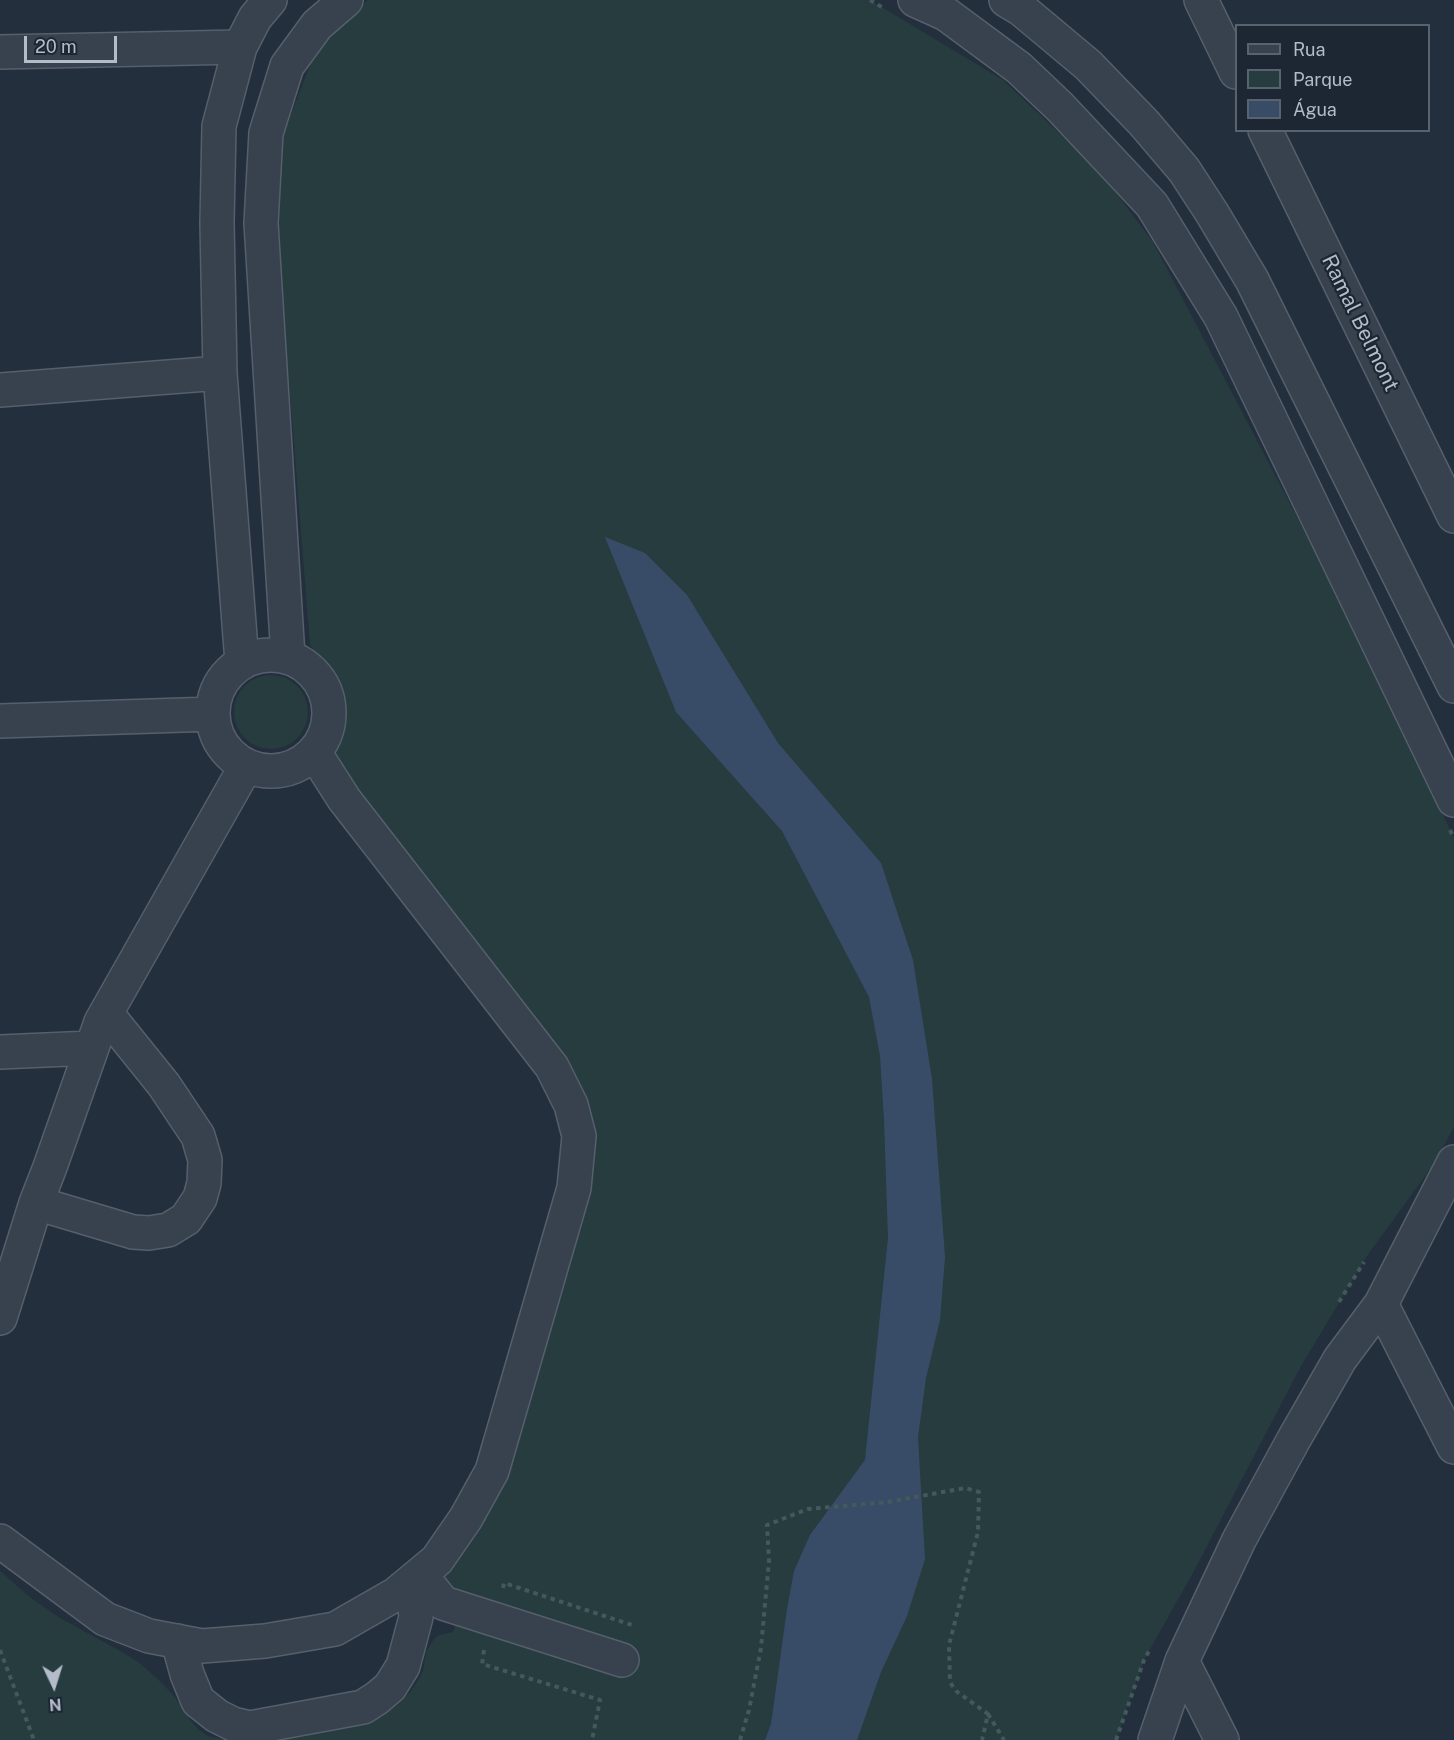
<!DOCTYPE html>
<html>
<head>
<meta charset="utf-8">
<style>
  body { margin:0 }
  #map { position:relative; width:1454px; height:1740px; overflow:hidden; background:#242f3e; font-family:"Public Sans",sans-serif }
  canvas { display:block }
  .legend { position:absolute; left:1235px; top:24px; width:195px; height:108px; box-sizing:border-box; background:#1d2633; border:2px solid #59626f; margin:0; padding:8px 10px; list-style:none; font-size:18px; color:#b4bcc9 }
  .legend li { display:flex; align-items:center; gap:12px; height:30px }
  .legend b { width:30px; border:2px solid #59626f }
  .north { position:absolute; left:24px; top:1656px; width:60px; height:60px; -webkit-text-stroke:4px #1d2633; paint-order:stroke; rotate:176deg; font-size:16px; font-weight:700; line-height:24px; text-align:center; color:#b4bcc9 }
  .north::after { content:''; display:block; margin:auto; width:21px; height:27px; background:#b4bcc9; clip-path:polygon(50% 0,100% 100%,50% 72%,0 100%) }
  .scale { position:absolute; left:24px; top:36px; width:93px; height:27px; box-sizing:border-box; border:3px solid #b4bcc9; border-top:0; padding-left:8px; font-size:18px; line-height:21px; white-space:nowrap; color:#b4bcc9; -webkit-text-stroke:4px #1d2633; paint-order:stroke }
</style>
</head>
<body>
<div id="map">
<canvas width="1454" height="1740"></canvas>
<ul class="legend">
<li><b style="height:8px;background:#38414e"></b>Rua</li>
<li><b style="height:16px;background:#263c3f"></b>Parque</li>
<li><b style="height:16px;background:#394c67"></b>Água</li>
</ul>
<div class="north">N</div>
<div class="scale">20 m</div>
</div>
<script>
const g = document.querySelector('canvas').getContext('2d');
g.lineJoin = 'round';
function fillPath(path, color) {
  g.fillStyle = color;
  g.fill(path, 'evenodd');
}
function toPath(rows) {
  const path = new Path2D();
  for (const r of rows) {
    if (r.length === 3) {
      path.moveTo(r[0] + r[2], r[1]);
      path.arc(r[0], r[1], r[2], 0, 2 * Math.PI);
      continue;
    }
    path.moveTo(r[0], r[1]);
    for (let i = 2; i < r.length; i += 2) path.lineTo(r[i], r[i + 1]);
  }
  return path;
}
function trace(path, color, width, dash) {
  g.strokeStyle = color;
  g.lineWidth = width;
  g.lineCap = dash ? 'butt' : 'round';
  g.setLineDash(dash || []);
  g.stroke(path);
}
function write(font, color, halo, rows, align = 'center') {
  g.font = font + ' "Public Sans",sans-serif';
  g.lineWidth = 4.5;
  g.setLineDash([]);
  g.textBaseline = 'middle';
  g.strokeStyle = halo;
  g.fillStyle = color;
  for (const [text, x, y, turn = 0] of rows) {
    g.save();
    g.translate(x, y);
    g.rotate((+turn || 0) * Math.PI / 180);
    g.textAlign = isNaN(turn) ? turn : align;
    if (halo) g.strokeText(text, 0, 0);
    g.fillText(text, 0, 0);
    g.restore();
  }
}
const green = toPath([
  [368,0,870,0,1003,80,1100,172,1153,242,1340,599,1454,838,1454,1127,1434,1164,1367,1256,1300,1368,1194,1571,1144,1660,1116,1740,232,1740,385,1713,399,1704,410,1692,417,1682,423,1671,426,1652,434,1639,439,1635,453,1632,461,1609,455,1592,442,1576,529,1388,571,1264,593,1135,350,784,335,751,339,713,331,674,310,645,289,381,272,223,278,148,320,39],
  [271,712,37],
  [0,1571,31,1598,60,1618,124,1653,141,1664,164,1685,184,1708,190,1720,199,1730,208,1736,226,1740,0,1740]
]);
const water = toPath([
  [605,537,645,553,687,595,778,743,881,863,913,960,932,1079,945,1257,940,1320,926,1378,918,1437,925,1559,907,1616,881,1672,857,1740,765,1740,771,1724,787,1609,794,1571,810,1535,865,1460,888,1238,884,1120,880,1056,869,997,782,831,676,712]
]);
const path = toPath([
  [870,0,885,9],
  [320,659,331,674,339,713,337,731],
  [1450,830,1454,838],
  [1339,1302,1364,1262],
  [503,1588,504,1583,635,1626],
  [0,1650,34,1740],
  [484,1650,482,1664,600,1700,592,1740],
  [988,1714,1004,1740],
  [740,1740,749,1710,761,1648,769,1561,767,1525,808,1509,888,1502,965,1488,979,1492,978,1532,949,1645,950,1682,956,1691,988,1714,982,1740],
  [1116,1740,1144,1660,1149,1651]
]);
const minor = toPath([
  [915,0,946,14,1019,68,1060,107,1152,205,1221,317,1454,800],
  [1006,0,1021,9,1088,65,1144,123,1184,170,1212,213,1252,280,1454,686],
  [1201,0,1236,72],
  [0,52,240,47],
  [1265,130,1454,516],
  [0,390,220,373],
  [271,713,58],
  [288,657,261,223,266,133,287,66,317,25,346,0],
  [242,663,220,373,217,223,219,126,240,47,255,18,270,0],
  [0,721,213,714],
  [0,1052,91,1048],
  [36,1203,133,1232,149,1233,168,1230,186,1219,200,1198,204,1183,205,1160,198,1136,164,1085,106,1013],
  [1381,1304,1454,1447],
  [0,1318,36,1203,50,1167,101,1022,246,766],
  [0,1541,105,1619,149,1636,202,1646,265,1641,335,1629,396,1594,437,1560,466,1518,492,1471,574,1188,579,1136,571,1105,552,1067,344,799,314,752],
  [420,1574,443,1603,622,1660],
  [178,1641,187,1674,198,1701,217,1716,233,1724,250,1728,363,1707,377,1698,390,1687,403,1666,416,1617,412,1581],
  [1182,1661,1222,1740],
  [1155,1740,1182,1661,1239,1540,1294,1439,1340,1359,1381,1304,1454,1162]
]);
const streetNames = [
  ["Ramal Belmont",1360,323,64]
];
fillPath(green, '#263c3f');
fillPath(water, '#394c67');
trace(minor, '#565f6c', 36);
trace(path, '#44595c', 4, [4.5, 4.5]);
trace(minor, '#38414e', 33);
write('21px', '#b4bcc9', '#1d2633', streetNames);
</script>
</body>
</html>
